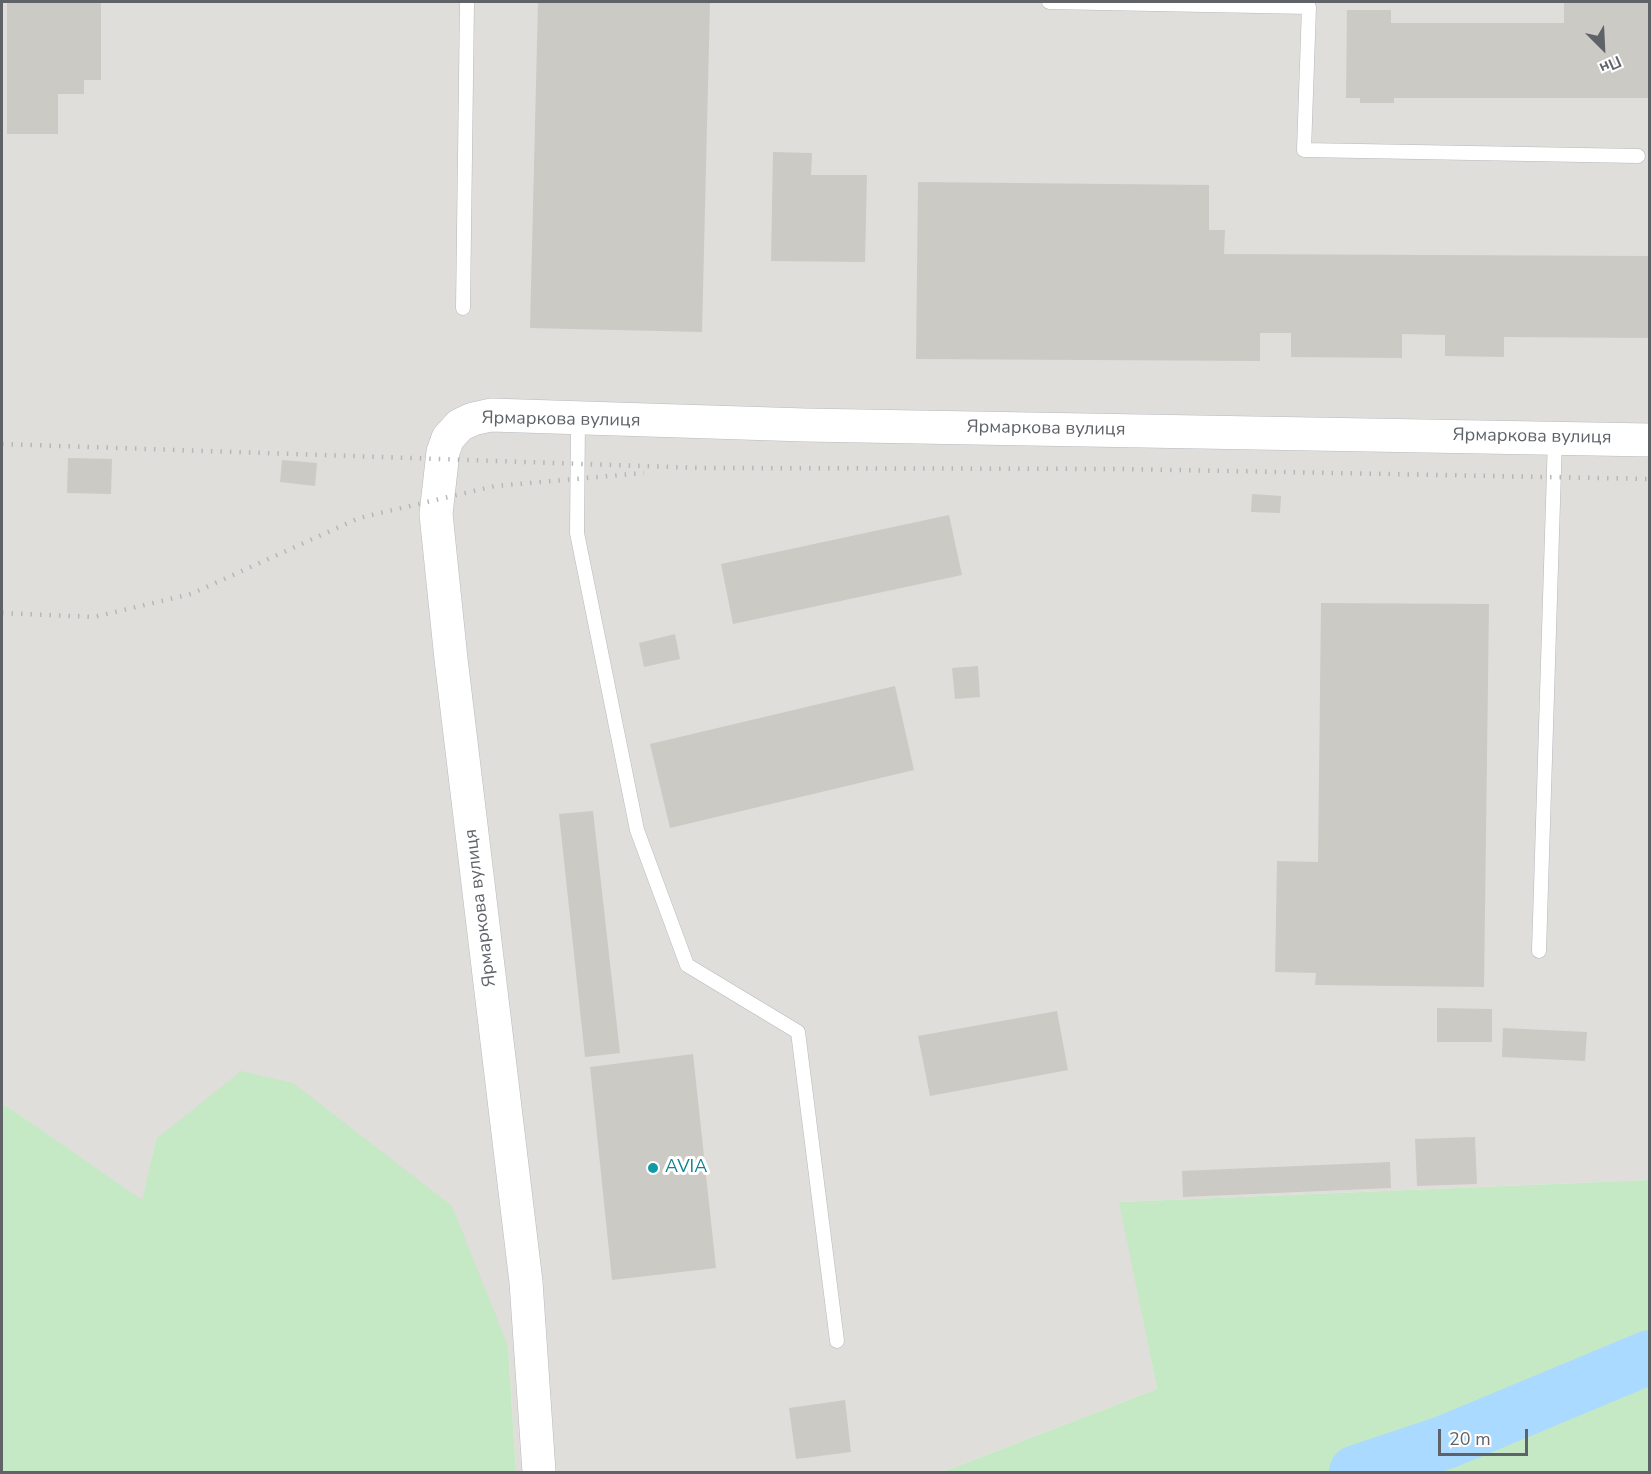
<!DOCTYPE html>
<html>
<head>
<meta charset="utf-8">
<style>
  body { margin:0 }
  #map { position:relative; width:1651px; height:1474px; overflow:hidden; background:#f1efe8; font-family:"Nunito Sans",sans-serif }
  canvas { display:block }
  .frame { position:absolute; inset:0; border:3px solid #5f6368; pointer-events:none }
  .north { position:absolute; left:1573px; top:18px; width:60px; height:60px; -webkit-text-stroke:4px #fff; paint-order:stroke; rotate:156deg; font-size:16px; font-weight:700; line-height:24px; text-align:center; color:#5f6368 }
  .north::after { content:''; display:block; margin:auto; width:21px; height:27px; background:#5f6368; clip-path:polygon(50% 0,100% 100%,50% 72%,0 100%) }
  .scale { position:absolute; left:1438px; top:1429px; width:90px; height:27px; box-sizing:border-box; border:3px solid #5f6368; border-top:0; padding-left:8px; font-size:18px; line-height:21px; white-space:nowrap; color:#5f6368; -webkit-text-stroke:4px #fff; paint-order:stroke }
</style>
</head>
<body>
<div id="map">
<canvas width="1651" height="1474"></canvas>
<div class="frame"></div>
<div class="north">Пн</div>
<div class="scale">20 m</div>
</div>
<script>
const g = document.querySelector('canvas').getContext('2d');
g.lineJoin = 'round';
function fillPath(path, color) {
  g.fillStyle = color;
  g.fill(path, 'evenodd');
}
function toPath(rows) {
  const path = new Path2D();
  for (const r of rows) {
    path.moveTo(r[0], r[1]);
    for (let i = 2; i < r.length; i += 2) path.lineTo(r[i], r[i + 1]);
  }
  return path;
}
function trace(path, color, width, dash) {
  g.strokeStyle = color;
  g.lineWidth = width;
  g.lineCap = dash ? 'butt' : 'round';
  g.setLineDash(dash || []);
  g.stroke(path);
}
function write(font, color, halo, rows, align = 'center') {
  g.font = font + ' "Nunito Sans",sans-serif';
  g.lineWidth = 6;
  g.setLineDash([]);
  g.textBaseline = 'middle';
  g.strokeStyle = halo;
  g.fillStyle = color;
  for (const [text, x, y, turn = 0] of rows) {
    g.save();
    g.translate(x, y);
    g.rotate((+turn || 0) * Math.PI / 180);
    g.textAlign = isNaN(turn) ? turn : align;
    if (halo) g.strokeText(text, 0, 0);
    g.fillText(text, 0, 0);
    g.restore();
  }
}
const industrial = toPath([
  [2,2,1649,2,1649,1180,1120,1202,1157,1389,942,1472,516,1472,508,1346,156,1139,142,1201,10,1108,2,1105]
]);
const green = toPath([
  [241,1071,293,1083,452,1206,508,1346,516,1472,2,1472,2,1105,10,1108,142,1200,156,1139],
  [1649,1180,1649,1472,942,1472,1157,1389,1119,1202]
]);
const river = toPath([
  [1356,1472,1446,1442,1650,1357]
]);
const building = toPath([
  [7,2,101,2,101,80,84,80,84,94,58,94,58,134,7,134],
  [538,2,710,2,702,332,530,328],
  [1564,2,1650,2,1650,98,1394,98,1394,103,1360,103,1360,98,1346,98,1347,10,1391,10,1391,23,1564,23],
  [773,152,812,153,811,175,867,175,865,262,771,261],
  [918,182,1209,185,1209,230,1225,230,1224,254,1650,256,1650,338,1504,337,1504,357,1445,356,1445,335,1402,334,1402,358,1291,357,1291,333,1260,333,1260,361,916,359],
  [68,458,112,459,111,494,67,493],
  [282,460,317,463,315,486,280,482],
  [1252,494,1281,496,1280,513,1251,512],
  [949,515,962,575,733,624,721,564],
  [1321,603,1489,604,1484,987,1315,985,1316,973,1275,972,1277,861,1318,862],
  [675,634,680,659,644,667,639,643],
  [978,666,980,697,955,699,952,668],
  [895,686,914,770,670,828,650,744],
  [593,811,620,1053,585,1057,559,814],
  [1437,1008,1492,1009,1492,1042,1437,1042],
  [1057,1011,1068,1070,930,1096,918,1036],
  [1503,1028,1587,1032,1585,1061,1502,1057],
  [693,1054,716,1268,612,1280,590,1067],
  [1475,1137,1477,1184,1417,1186,1415,1139],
  [1390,1162,1391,1188,1183,1197,1182,1171],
  [845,1400,851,1452,796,1459,789,1408]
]);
const lane = toPath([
  [1049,2,1309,7,1304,150,1638,156],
  [463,308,467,2],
  [578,419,577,533,637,830,687,965,798,1032,837,1341],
  [1539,951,1555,438]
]);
const secondary = toPath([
  [539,1472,526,1282,451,659,436,514,443,452,448,438,460,425,473,419,491,415,805,425,1650,440]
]);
const rail = toPath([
  [2,444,701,468,1123,469,1650,479],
  [2,613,94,617,191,594,359,518,495,486,644,473]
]);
const markers = [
  [653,1168,6,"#0f9aa8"]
];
const streetNames = [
  ["Ярмаркова вулиця",561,420,1],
  ["Ярмаркова вулиця",1046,429,1],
  ["Ярмаркова вулиця",1532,437,1],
  ["Ярмаркова вулиця",481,908,-97]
];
const cultureNames = [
  ["AVIA",665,1168]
];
fillPath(industrial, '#e0deda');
fillPath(green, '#c5e8c5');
trace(river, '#aadaff', 54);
fillPath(building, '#cccac5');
trace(lane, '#b5b8bc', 15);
trace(secondary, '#b6babf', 34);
trace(lane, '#fff', 14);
trace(secondary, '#fff', 33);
trace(rail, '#b6b7b8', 4.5, [1.5, 8]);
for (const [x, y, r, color] of markers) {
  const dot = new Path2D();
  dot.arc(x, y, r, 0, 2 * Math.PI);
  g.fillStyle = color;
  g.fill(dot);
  trace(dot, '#fff', 2);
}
write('18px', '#5f6368', '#fff', streetNames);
write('18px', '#0d838f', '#fff', cultureNames, 'left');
</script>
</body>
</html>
